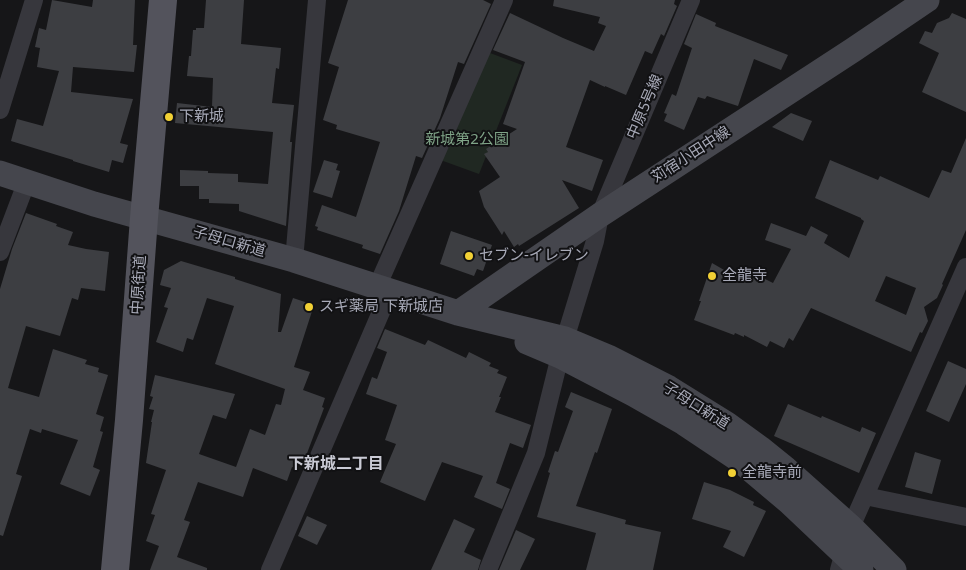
<!DOCTYPE html>
<html>
<head>
<meta charset="utf-8">
<style>
  body { margin:0 }
  canvas { display:block; background:#161618 }
</style>
</head>
<body>
<canvas width="966" height="570"></canvas>
<script>
const g = document.querySelector('canvas').getContext('2d');
g.lineJoin = 'round';
function fillPath(path, color) {
  g.fillStyle = color;
  g.fill(path, 'evenodd');
}
function toPath(rows) {
  const path = new Path2D();
  for (const r of rows) {
    path.moveTo(r[0], r[1]);
    for (let i = 2; i < r.length; i += 2) path.lineTo(r[i], r[i + 1]);
  }
  return path;
}
function trace(path, color, width, dash) {
  g.strokeStyle = color;
  g.lineWidth = width;
  g.lineCap = dash ? 'butt' : 'round';
  g.setLineDash(dash || []);
  g.stroke(path);
}
function write(font, color, halo, rows, align = 'center') {
  g.font = font + ' "Noto Sans","Noto Sans JP",sans-serif';
  g.lineWidth = 4;
  g.setLineDash([]);
  g.textBaseline = 'middle';
  g.strokeStyle = halo;
  g.fillStyle = color;
  for (const [text, x, y, turn = 0] of rows) {
    g.save();
    g.translate(x, y);
    g.rotate((+turn || 0) * Math.PI / 180);
    g.textAlign = isNaN(turn) ? turn : align;
    if (halo) g.strokeText(text, 0, 0);
    g.fillText(text, 0, 0);
    g.restore();
  }
}
const green = toPath([
  [482,50,522,65,479,174,435,158]
]);
const building = toPath([
  [52,0,92,7,93,0,135,0,133,45,137,45,134,72,73,67,71,92,133,99,120,143,128,145,123,163,112,160,109,172,73,161,73,160,11,141,17,119,43,126,59,71,37,67,40,48,35,47,39,28,46,30],
  [206,0,244,0,241,44,281,48,279,69,276,68,272,103,294,105,290,142,292,142,286,226,239,211,239,204,209,203,209,199,199,199,199,186,180,186,180,170,208,171,208,173,238,174,238,182,268,184,273,132,175,123,177,103,212,107,213,78,187,76,189,56,191,56,193,30,196,30,196,28,204,28],
  [348,0,483,0,491,4,464,64,458,62,440,118,422,158,416,156,399,211,380,254,362,248,363,245,317,230,318,227,315,226,322,205,356,217,380,142,336,129,337,125,323,120,339,67,328,63],
  [554,0,675,0,674,4,677,6,664,36,661,34,652,54,645,51,626,95,605,86,605,87,590,80,566,147,603,160,592,191,562,180,579,208,519,246,518,244,514,247,504,231,502,235,484,207,479,191,500,177,484,154,488,152,486,149,517,129,503,124,525,62,493,50,510,13,563,38,594,51,606,26,598,23,600,17,553,6],
  [952,13,966,19,966,112,922,92,939,53,919,43,925,31,932,33,937,23,949,18],
  [696,14,716,23,715,26,788,55,781,70,754,59,738,106,707,96,705,99,698,97,684,130,664,121,667,114,664,113,672,94,676,96,692,48,684,44],
  [791,113,812,121,803,141,772,127],
  [966,138,966,230,942,284,943,285,937,298,924,307,928,321,922,333,920,332,911,352,811,308,793,341,789,338,784,348,770,341,767,347,744,335,744,337,735,333,734,335,694,320,701,301,699,301,712,263,731,274,732,272,742,276,745,269,773,283,791,249,765,240,771,223,806,236,811,226,828,235,824,243,849,258,864,221,861,219,861,218,815,198,830,160,878,180,880,176,929,198,942,170,951,173],
  [886,276,916,288,906,315,875,301],
  [324,160,338,164,336,170,340,171,332,198,313,192],
  [26,213,57,224,56,226,73,232,68,245,86,249,109,252,105,291,81,288,78,300,72,298,60,336,26,326,8,388,39,397,53,349,87,360,85,364,99,368,98,372,108,375,96,414,104,417,100,431,103,432,93,467,100,470,90,496,60,484,78,440,42,429,41,433,30,429,16,474,22,476,3,536,0,535,0,289,12,249],
  [451,231,492,245,483,271,477,269,474,276,440,264],
  [181,261,235,277,235,279,281,294,278,332,281,332,293,298,314,305,294,367,310,372,303,390,325,398,322,407,324,408,306,456,303,455,298,469,292,467,287,481,253,468,243,497,198,482,184,520,190,522,177,557,207,568,207,570,150,570,159,546,146,541,155,515,151,514,166,470,146,463,152,422,151,422,154,410,149,409,153,397,150,396,155,375,235,394,226,419,213,415,199,454,236,467,250,429,265,435,276,404,281,405,285,389,215,364,234,306,207,298,193,340,187,338,183,352,156,342,168,308,164,307,171,288,160,285,164,270],
  [385,329,425,345,428,340,466,358,469,352,491,363,489,366,499,370,497,373,507,377,499,397,501,397,495,412,531,425,523,448,510,443,496,483,510,489,502,509,474,497,483,476,442,462,425,501,380,482,396,444,385,440,397,405,366,394,372,377,377,379,387,352,377,348],
  [948,361,966,369,966,384,949,422,926,411],
  [571,392,612,409,597,453,595,452,576,506,626,520,625,524,661,532,653,570,586,570,596,533,537,517,550,473,548,472,555,451,558,452,573,411,565,407],
  [788,404,821,418,822,416,860,432,862,427,876,433,859,473,774,436],
  [915,452,941,460,932,494,905,487],
  [704,482,730,490,754,502,753,505,766,511,744,557,723,547,731,531,692,519],
  [307,516,327,525,317,545,298,536],
  [454,519,475,529,464,552,481,560,478,570,431,570],
  [516,530,535,539,520,570,499,570]
]);
const street = toPath([
  [0,110,34,0],
  [0,252,27,181],
  [294,260,317,0],
  [377,287,504,0],
  [565,339,595,241,600,215,691,0],
  [865,496,966,517],
  [270,570,390,291],
  [488,570,536,453,560,356],
  [839,570,851,527,966,267]
]);
const secondary = toPath([
  [0,173,94,204,294,260,458,313,565,339,608,357,669,388,727,424,760,448,786,469,851,527,894,570],
  [458,313,600,215,853,50,927,0],
  [527,342,560,356,633,394,684,423,738,459,789,502,861,570]
]);
const primary = toPath([
  [115,570,129,420,144,218,163,0]
]);
const markers = [
  [169,117,5,"#f1d035"],
  [469,256,5,"#f1d035"],
  [712,276,5,"#f1d035"],
  [309,307,5,"#f1d035"],
  [732,473,5,"#f1d035"]
];
const streetNames = [
  ["中原5号線",645,107,-67],
  ["苅宿小田中線",691,155,-33],
  ["子母口新道",229,242,16],
  ["中原街道",139,285,-86],
  ["子母口新道",696,406,32]
];
const poiNames = [
  ["下新城",179,117],
  ["セブン-イレブン",479,256],
  ["全龍寺",722,276],
  ["スギ薬局 下新城店",319,307],
  ["全龍寺前",742,473]
];
const parkNames = [
  ["新城第2公園",467,140]
];
const neighbourhoodNames = [
  ["下新城二丁目",336,464]
];
fillPath(green, '#202822');
fillPath(building, '#3d3e42');
trace(street, '#37373d', 18);
trace(secondary, '#45464d', 25);
trace(primary, '#53535c', 28);
for (const [x, y, r, color] of markers) {
  const dot = new Path2D();
  dot.arc(x, y, r, 0, 2 * Math.PI);
  g.fillStyle = color;
  g.fill(dot);
  trace(dot, '#111113', 2);
}
write('15px', '#a8aab8', '#111113', streetNames);
write('15px', '#a8aab8', '#111113', poiNames, 'left');
write('15px', '#7fa387', '#111113', parkNames);
write('bold 16px', '#c9cad4', '#111113', neighbourhoodNames);
</script>
</body>
</html>
